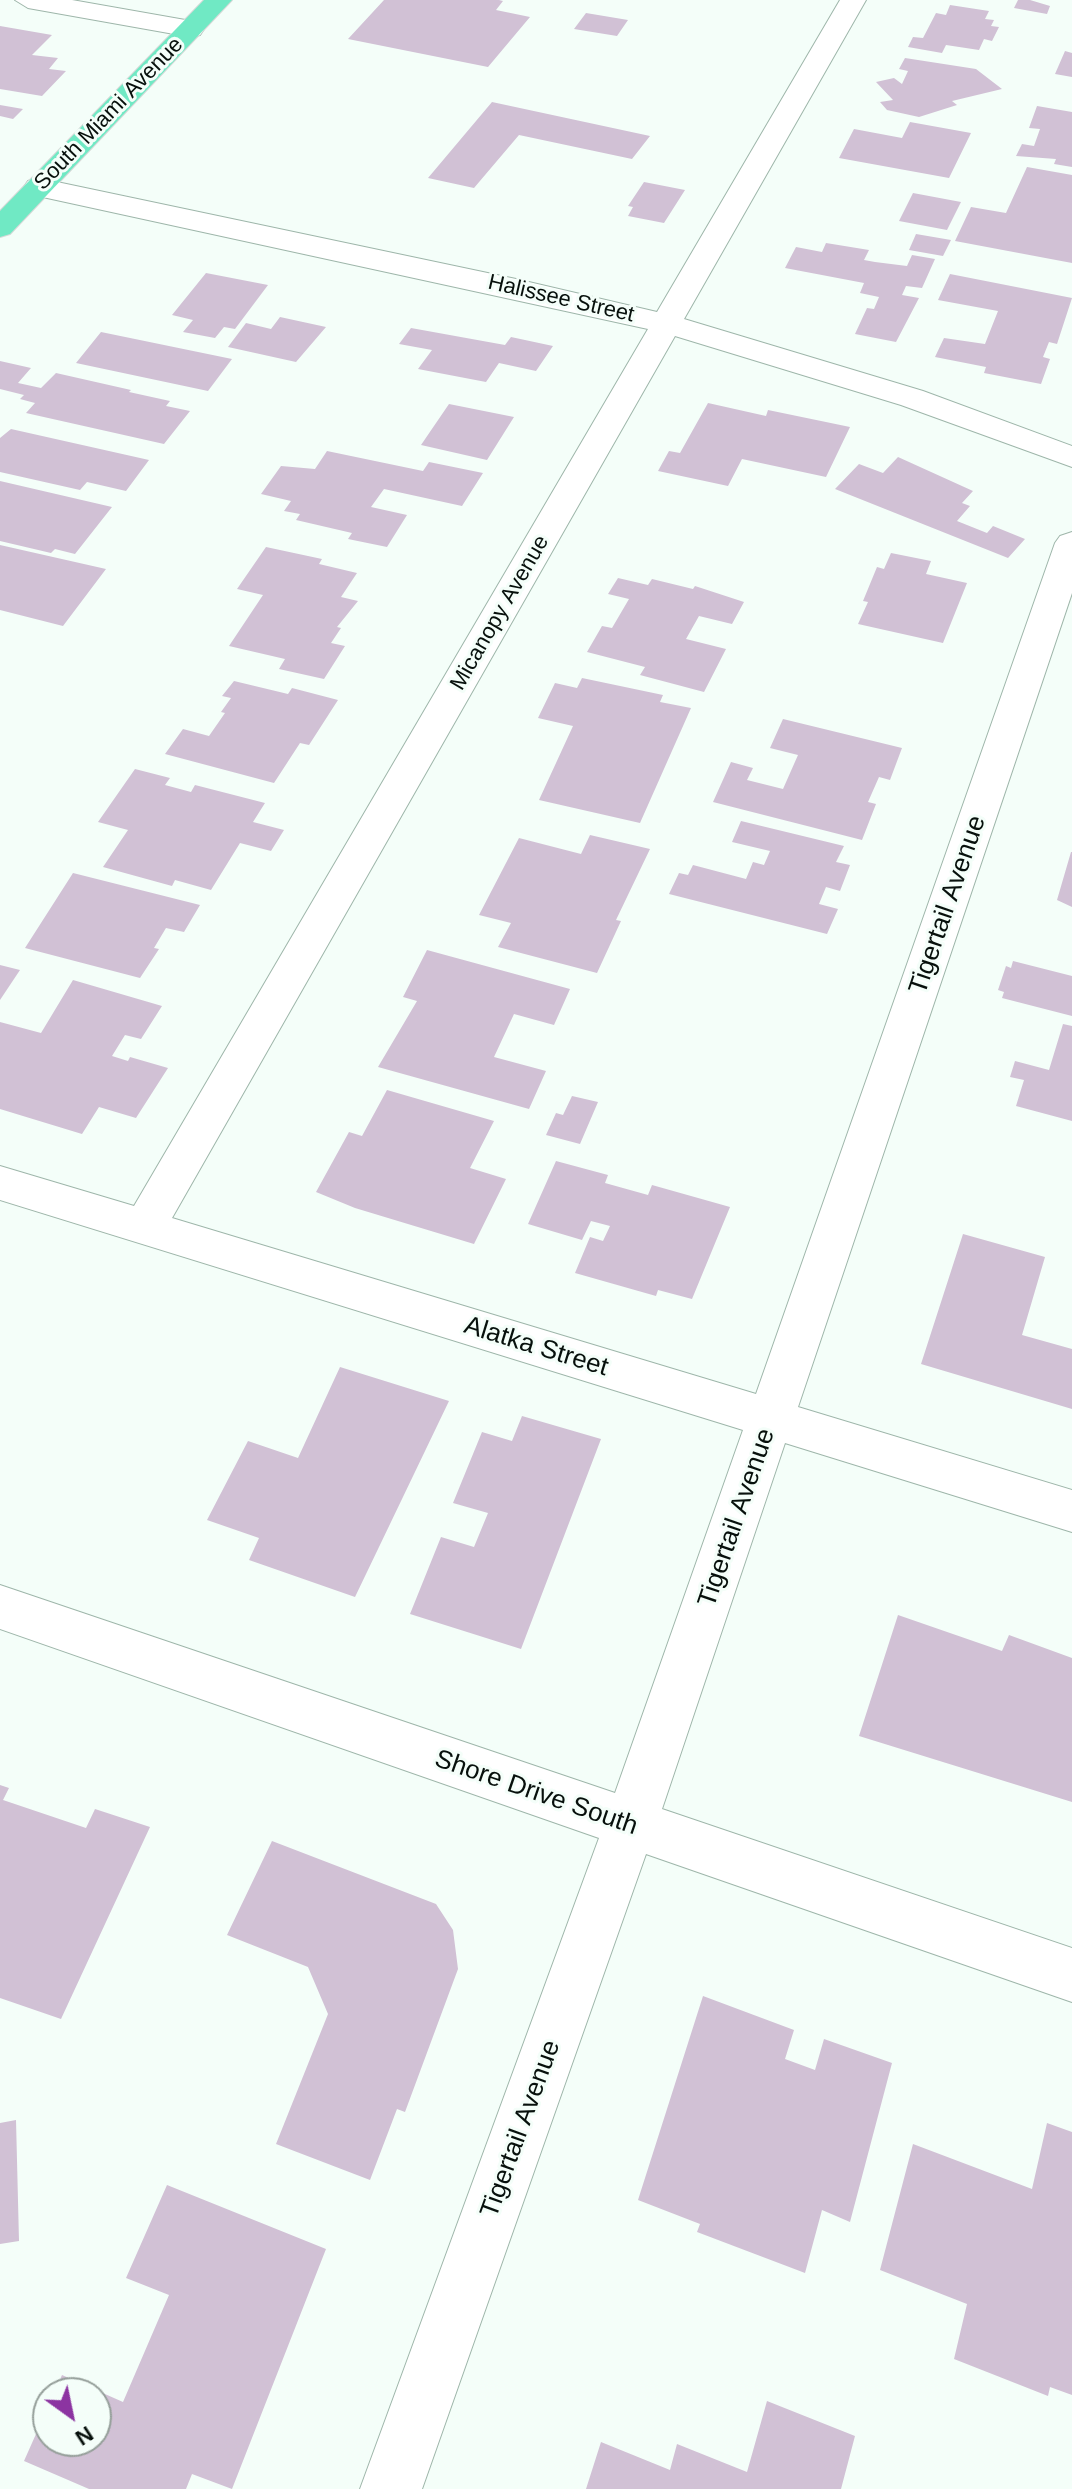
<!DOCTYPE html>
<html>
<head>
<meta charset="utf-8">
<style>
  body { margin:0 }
  #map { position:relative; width:1072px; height:2489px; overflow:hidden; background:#f4fef9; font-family:Helvetica,sans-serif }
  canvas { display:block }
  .north { position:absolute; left:32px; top:2377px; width:80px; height:80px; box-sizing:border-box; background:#f4fef9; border:2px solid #959f9a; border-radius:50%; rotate:147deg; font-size:22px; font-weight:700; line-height:32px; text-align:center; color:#07100c }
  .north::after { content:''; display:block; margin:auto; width:28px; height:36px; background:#8c34a1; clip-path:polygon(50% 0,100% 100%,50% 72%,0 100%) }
</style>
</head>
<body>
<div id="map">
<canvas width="1072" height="2489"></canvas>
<div class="north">N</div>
</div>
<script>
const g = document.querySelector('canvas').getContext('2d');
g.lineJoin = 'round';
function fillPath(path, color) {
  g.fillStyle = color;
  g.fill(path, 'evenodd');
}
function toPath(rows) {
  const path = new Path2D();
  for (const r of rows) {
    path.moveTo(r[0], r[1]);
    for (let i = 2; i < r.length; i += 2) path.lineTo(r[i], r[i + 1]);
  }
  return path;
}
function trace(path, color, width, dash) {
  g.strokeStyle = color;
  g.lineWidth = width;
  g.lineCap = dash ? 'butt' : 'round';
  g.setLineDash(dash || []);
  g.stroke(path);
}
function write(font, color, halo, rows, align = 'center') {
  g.font = font + ' Helvetica,sans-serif';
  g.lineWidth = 6;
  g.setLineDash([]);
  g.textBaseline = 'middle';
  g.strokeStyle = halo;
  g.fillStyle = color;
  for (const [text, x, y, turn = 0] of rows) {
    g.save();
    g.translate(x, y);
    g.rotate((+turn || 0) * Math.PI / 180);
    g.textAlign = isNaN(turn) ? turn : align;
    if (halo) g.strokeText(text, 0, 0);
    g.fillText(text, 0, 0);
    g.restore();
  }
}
const building = toPath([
  [384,0,499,0,503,1,496,10,530,17,488,67,348,39],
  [1018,0,1030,0,1050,6,1047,14,1014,8],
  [950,5,989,11,985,19,994,20,991,26,999,27,992,41,984,39,979,50,946,45,942,53,908,47,913,37,923,38,936,13,946,15],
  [586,13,628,20,617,36,574,29],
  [0,26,52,35,32,55,58,58,49,69,66,71,42,96,0,89],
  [1065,51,1072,53,1072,77,1055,74],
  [905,58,976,69,1002,89,952,101,957,105,919,117,887,110,880,102,893,100,876,82,894,78,902,84,908,71,899,69],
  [492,102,650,136,632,159,519,135,474,188,428,178],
  [0,105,23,109,13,119,0,116],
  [1037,106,1072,112,1072,167,1054,164,1056,159,1016,156,1022,144,1034,146,1040,129,1029,128],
  [910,122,971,133,949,178,839,158,854,129,902,138],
  [1027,167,1072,175,1072,263,955,241,971,207,1006,213],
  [644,182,685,190,664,223,628,216,633,207,628,206],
  [913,193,961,202,947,230,899,221],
  [916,234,951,240,943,256,909,250],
  [826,243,869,250,864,260,875,262,907,266,912,255,935,259,922,288,906,286,902,295,919,298,896,342,855,334,867,308,874,309,879,297,860,293,864,283,785,268,796,247,822,252],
  [206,273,268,285,235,329,224,327,215,338,183,332,193,320,172,315],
  [950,274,1072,298,1057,344,1049,342,1043,357,1050,359,1041,384,984,373,986,367,935,357,944,338,985,344,998,311,938,300],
  [280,317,326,327,296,362,228,347,246,323,271,329],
  [411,328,505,345,511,337,553,346,536,371,499,363,486,382,418,369,432,350,399,344],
  [101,332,232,359,208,391,76,363],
  [0,361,31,368,18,383,41,388,56,373,131,390,129,392,170,401,166,406,190,411,164,444,26,413,35,403,20,399,24,395,0,389],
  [708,403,766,416,768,410,850,427,826,477,742,459,728,486,658,471,669,451,680,453],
  [449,404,514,417,487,460,421,445],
  [11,429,149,460,126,491,87,482,80,490,0,472,0,438],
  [327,451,423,471,429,462,483,473,462,506,384,489,371,507,407,515,387,547,348,539,352,533,296,520,300,514,284,511,291,501,261,494,281,466,315,469],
  [898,457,973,491,962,503,970,506,957,521,987,533,993,526,1025,539,1008,558,835,489,859,464,883,473],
  [0,481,112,507,75,554,55,549,51,553,0,541],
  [0,545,106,569,63,626,0,610],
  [266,547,322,559,319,564,357,573,341,597,358,601,337,627,341,628,331,643,345,646,324,679,279,669,285,659,229,646,263,595,237,589],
  [891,553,931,561,926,574,967,583,943,643,858,624,868,602,863,601,877,567,884,569],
  [618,578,648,585,652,579,693,589,695,586,744,602,732,624,699,616,686,639,726,649,704,692,640,675,645,667,587,652,602,626,612,628,629,599,608,594],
  [582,678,663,695,660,702,691,708,640,823,539,800,573,726,538,718,555,683,577,688],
  [234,681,288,694,292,688,338,700,309,745,300,743,274,783,165,754,183,729,209,736,225,713,221,712,231,698,222,696],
  [783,719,902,748,890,780,879,777,868,802,876,804,862,840,713,802,731,762,753,768,747,780,783,789,798,755,770,748],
  [135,769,170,778,165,785,191,792,195,785,265,803,253,822,284,830,271,851,240,843,211,890,175,880,172,886,103,867,128,830,98,822],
  [741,821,844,846,836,862,850,865,840,891,826,887,819,904,838,909,827,934,669,894,679,873,688,875,693,865,746,879,753,862,764,865,770,851,732,842],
  [590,835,650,849,616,920,621,921,597,973,498,947,511,923,479,915,519,838,581,854],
  [1071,852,1072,852,1072,907,1057,900],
  [73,873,200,905,184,932,166,928,154,948,159,949,140,978,25,948],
  [427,950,570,989,554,1025,514,1014,494,1057,546,1071,529,1109,378,1067,417,1001,403,997],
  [1013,961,1072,976,1072,1016,1002,998,1004,992,998,990,1006,966,1011,968],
  [0,965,20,970,0,1000],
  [73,980,162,1006,141,1039,125,1035,112,1056,128,1061,130,1057,168,1068,136,1118,99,1107,82,1134,0,1109,0,1022,41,1033],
  [1063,1024,1072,1026,1072,1121,1016,1106,1024,1080,1010,1077,1015,1061,1049,1070],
  [387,1090,494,1121,470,1168,506,1179,474,1244,355,1208,316,1192,349,1132,362,1136],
  [572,1096,598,1102,580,1144,546,1135,556,1113,563,1115],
  [556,1161,608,1175,605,1183,648,1195,652,1185,730,1207,692,1299,658,1290,656,1296,575,1273,590,1237,603,1241,610,1226,591,1221,582,1240,528,1224],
  [963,1234,1045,1257,1022,1335,1072,1349,1072,1409,921,1364],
  [340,1367,449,1401,355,1597,249,1560,259,1538,207,1520,248,1441,298,1458],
  [522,1416,601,1439,521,1649,410,1614,441,1537,474,1547,488,1513,453,1503,482,1432,512,1441],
  [898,1615,1002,1651,1009,1635,1072,1658,1072,1802,859,1736],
  [0,1785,9,1788,3,1800,86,1828,95,1809,150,1827,61,2019,0,1998],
  [272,1841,436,1904,453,1930,458,1969,405,2112,397,2109,370,2180,276,2144,328,2014,308,1967,227,1935],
  [703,1996,794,2030,785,2059,815,2070,824,2039,892,2063,850,2222,822,2210,805,2273,697,2232,700,2224,638,2200],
  [16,2120,19,2241,0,2244,0,2123],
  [1047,2123,1072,2132,1072,2395,1050,2387,1048,2396,954,2359,967,2304,880,2270,913,2144,1032,2189],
  [167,2185,326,2249,232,2489,192,2474,186,2489,89,2489,24,2461,48,2407,48,2441,96,2441,96,2393,54,2393,62,2375,123,2402,169,2295,126,2278],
  [767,2401,855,2436,841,2489,586,2489,601,2442,670,2470,677,2444,747,2472]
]);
const minor = toPath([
  [15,0,72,0,191,21,200,23,204,29,200,35,191,37,28,8,15,0],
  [840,0,866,0,684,319,923,391,1072,446,1072,467,901,405,675,336,172,1218,756,1394,1055,543,1060,536,1072,532,1072,593,798,1407,1072,1490,1072,1532,785,1443,662,1809,1072,1948,1072,2002,646,1854,422,2489,360,2489,599,1838,0,1629,0,1585,615,1793,743,1430,0,1200,0,1166,134,1206,648,329,38,196,28,193,24,187,28,181,38,178,516,279,657,312,840,0]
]);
const major = toPath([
  [204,0,232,0,10,234,0,237,0,211,204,0]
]);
const farStreetnames = [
  ["South Miami Avenue",109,114,-46],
  ["Halissee Street",561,299,13],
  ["Micanopy Avenue",500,613,-60]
];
const streetNames = [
  ["Tigertail Avenue",948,905,-71],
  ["Alatka Street",536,1347,17],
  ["Tigertail Avenue",737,1518,-71],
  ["Shore Drive South",536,1793,19],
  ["Tigertail Avenue",521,2129,-70]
];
fillPath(building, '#d1c1d5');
trace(minor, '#9eb6aa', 2);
trace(major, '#d7d9d8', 2);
fillPath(minor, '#fff');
fillPath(major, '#70e9c4');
write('22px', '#07100c', '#f4fef9', farStreetnames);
write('26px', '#07100c', '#f4fef9', streetNames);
</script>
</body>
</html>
